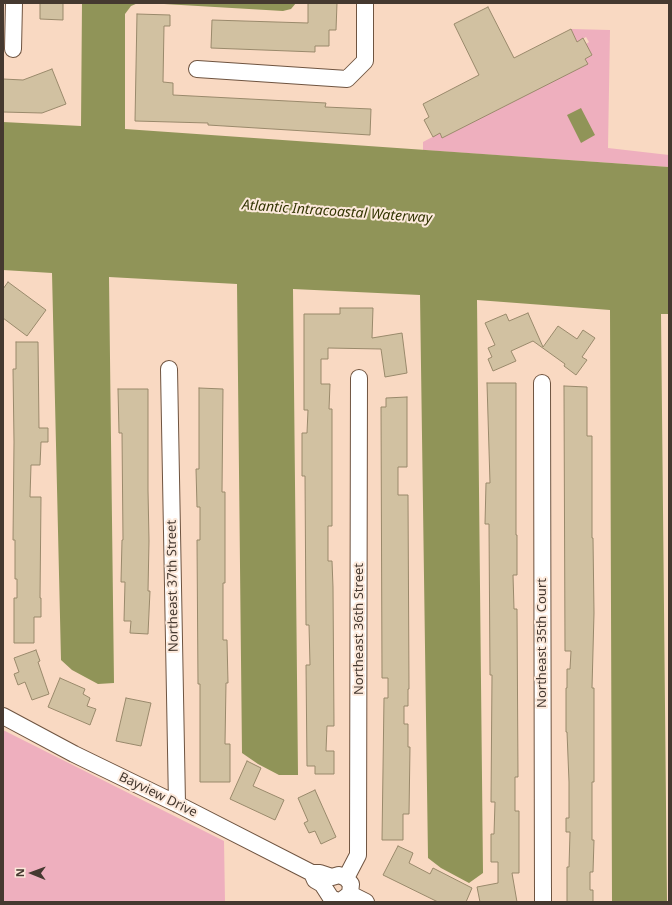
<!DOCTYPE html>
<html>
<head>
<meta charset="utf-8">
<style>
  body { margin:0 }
  #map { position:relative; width:672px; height:905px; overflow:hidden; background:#f9d9c2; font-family:"Noto Sans",sans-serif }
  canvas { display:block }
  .frame { position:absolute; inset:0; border:4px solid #453930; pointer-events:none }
  .north { position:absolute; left:12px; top:853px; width:40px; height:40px; -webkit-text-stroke:3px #fce9db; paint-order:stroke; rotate:271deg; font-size:11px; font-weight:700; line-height:16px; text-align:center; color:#453930 }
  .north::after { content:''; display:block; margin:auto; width:14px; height:18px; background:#453930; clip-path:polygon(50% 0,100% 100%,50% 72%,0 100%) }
</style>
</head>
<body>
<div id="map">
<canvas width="672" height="905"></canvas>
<div class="frame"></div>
<div class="north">N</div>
</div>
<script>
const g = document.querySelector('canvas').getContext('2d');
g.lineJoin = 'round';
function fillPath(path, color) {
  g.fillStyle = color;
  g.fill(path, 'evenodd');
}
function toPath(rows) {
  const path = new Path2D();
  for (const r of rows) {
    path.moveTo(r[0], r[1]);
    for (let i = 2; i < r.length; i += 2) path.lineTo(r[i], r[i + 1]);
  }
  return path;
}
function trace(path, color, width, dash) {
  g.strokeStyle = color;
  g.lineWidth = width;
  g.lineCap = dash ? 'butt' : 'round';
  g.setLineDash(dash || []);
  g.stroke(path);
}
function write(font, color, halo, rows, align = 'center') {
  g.font = font + ' "Noto Sans",sans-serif';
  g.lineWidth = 4;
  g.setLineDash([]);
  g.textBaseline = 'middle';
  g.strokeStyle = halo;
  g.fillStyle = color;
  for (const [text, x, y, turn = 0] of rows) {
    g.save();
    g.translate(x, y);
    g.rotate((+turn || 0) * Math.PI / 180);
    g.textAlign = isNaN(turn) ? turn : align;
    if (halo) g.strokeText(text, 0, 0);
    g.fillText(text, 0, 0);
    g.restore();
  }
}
const green = toPath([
  [571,29,610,30,608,148,669,155,669,167,423,150,423,142,440,133,442,138,587,64,585,59,592,55,586,44,589,42,586,37,577,42],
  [3,730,224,841,225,902,3,902]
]);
const water = toPath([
  [82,3,138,3,131,6,125,14,125,129,669,167,669,314,661,314,667,902,612,902,610,310,477,300,483,873,469,883,441,868,428,858,420,295,293,289,298,775,279,775,258,764,242,753,237,284,109,277,114,683,98,684,72,670,61,660,52,273,3,270,3,122,81,126],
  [147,3,296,3,291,9,283,11],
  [581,108,595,135,581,143,567,115]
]);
const building = toPath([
  [40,3,63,3,63,20,40,19,40,3],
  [308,3,337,3,336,30,329,30,329,46,315,46,315,52,211,48,212,20,308,23,308,3],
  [488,7,514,58,571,29,577,42,583,38,592,55,585,59,588,64,442,138,440,133,433,137,424,120,429,117,423,104,479,75,454,24,488,7],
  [137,14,170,15,170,26,164,26,163,82,173,83,173,95,326,103,325,107,371,109,370,135,208,125,208,123,135,121,137,14],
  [52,69,66,104,42,113,3,112,3,79,23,80,52,69],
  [8,282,46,310,27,336,3,318,3,289,8,282],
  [340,308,373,308,372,338,402,333,407,373,385,377,381,349,328,348,328,359,321,359,321,384,330,384,329,409,332,409,332,526,328,526,328,561,332,561,333,587,334,726,327,726,326,751,334,751,334,774,315,774,315,766,307,766,306,665,310,665,309,625,306,625,305,476,302,476,302,433,307,433,308,410,304,410,304,314,340,314,340,308],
  [528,313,543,347,558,326,577,339,583,330,595,338,582,357,587,360,576,375,564,366,565,364,533,341,511,351,516,361,493,371,488,359,492,357,488,348,495,345,485,323,506,314,509,321,528,313],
  [16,342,38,342,39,428,48,428,48,442,41,442,40,465,31,465,30,497,41,497,40,598,41,598,41,617,34,617,34,643,14,643,14,598,17,598,17,579,15,579,15,540,13,540,14,442,13,369,16,369,16,342],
  [487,383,516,383,516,535,517,535,517,575,513,575,514,609,517,609,518,777,515,777,515,811,519,811,519,873,512,873,517,902,480,902,477,887,498,883,498,862,491,862,491,834,494,834,495,802,491,802,492,675,490,675,489,524,485,524,486,483,490,483,487,383],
  [564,386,587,387,587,436,592,436,592,538,593,538,594,613,592,688,594,688,594,782,592,782,592,840,594,840,593,872,590,872,590,890,593,890,593,902,567,902,567,867,569,867,570,832,566,832,566,818,569,818,569,782,567,732,566,732,566,688,567,688,567,669,570,669,571,651,565,651,564,386],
  [199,388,223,389,222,492,225,492,225,583,223,583,223,640,227,640,228,683,226,683,225,744,230,744,230,782,200,782,200,684,198,684,197,540,200,540,200,507,197,507,196,469,199,469,199,388],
  [118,389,148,389,148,490,149,541,148,591,150,591,148,634,130,633,131,621,124,621,125,582,121,582,122,540,123,540,122,433,119,433,118,389],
  [407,397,407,467,398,467,398,495,408,495,409,689,408,689,408,706,404,706,404,724,408,724,408,747,410,747,409,814,403,814,403,840,382,840,384,698,388,698,388,678,382,678,381,407,386,407,386,398,407,397],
  [36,650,40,661,38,662,49,694,32,700,25,682,18,685,14,674,19,672,14,658,36,650],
  [60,678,85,689,83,694,90,698,87,706,96,709,90,725,48,707,60,678],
  [126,698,151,703,141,746,116,741,126,698],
  [247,761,261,768,253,786,284,800,275,820,230,799,247,761],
  [315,790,336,837,321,844,315,831,309,833,304,823,308,821,298,798,315,790],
  [398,846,413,853,409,863,430,874,433,868,472,888,466,902,438,902,383,875,398,846]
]);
const minor = toPath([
  [13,49,14,3],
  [197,69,347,79,365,61,365,3],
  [169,369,177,804],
  [542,383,543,902],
  [3,716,74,754,177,804,312,873,320,873,332,877,339,875,346,878,351,884,350,894,342,900,338,901,331,898,322,884,315,880,312,873],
  [346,878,358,855,359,378],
  [350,894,366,902]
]);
const streetNames = [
  ["Northeast 37th Street",173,586,-91],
  ["Northeast 36th Street",359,629,-90],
  ["Northeast 35th Court",542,643,-90],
  ["Bayview Drive",158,795,26]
];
const waterNames = [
  ["Atlantic Intracoastal Waterway",337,212,4]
];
fillPath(green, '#eeafbe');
fillPath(water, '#909458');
fillPath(building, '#d1c1a1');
trace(building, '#99896b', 1);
trace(minor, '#6f5440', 18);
trace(minor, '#fff', 16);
write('13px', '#453930', '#fce9db', streetNames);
write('italic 14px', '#333503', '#fce9db', waterNames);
</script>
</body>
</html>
